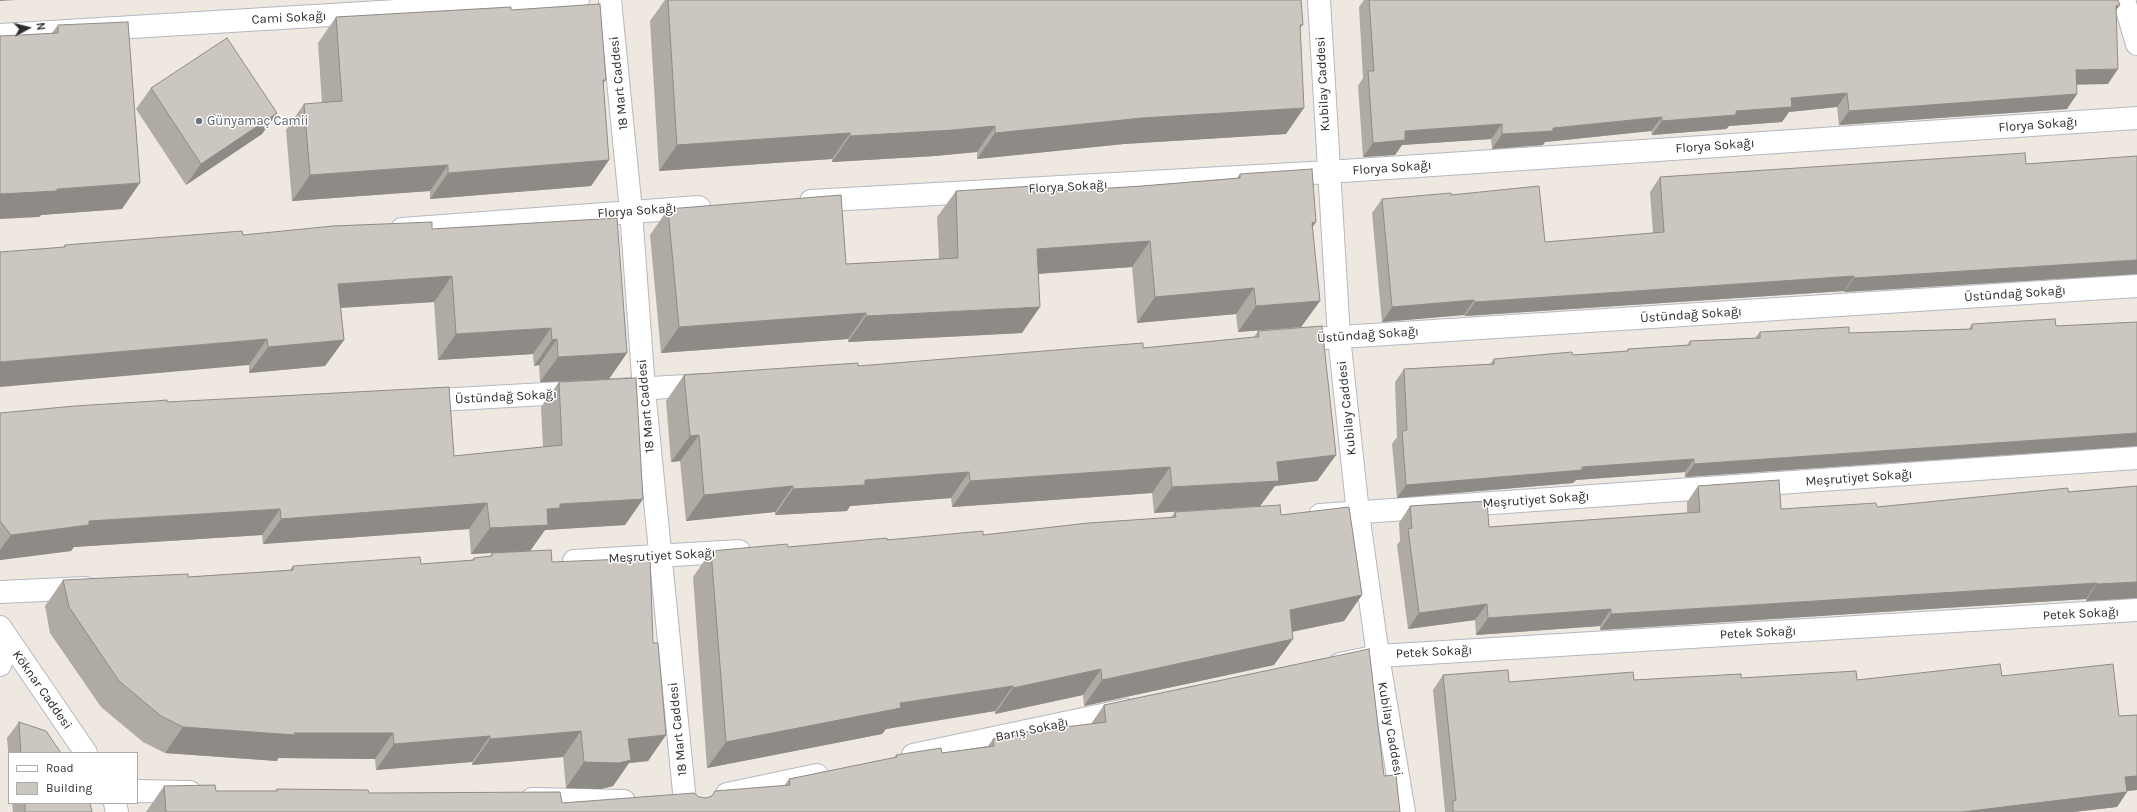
<!DOCTYPE html>
<html>
<head>
<meta charset="utf-8">
<style>
  body { margin:0 }
  #map { position:relative; width:2137px; height:812px; overflow:hidden; background:#efe8e0; font-family:Karla,sans-serif }
  canvas { display:block }
  .legend { position:absolute; left:8px; top:752px; width:130px; height:52px; box-sizing:border-box; background:#fff; border:1px solid #ababab; margin:0; padding:5px 7px; list-style:none; font-size:12px; color:#2e2e2e }
  .legend li { display:flex; align-items:center; gap:8px; height:20px }
  .legend b { width:20px; border:1px solid #ababab }
  .north { position:absolute; left:8px; top:8px; width:40px; height:40px; -webkit-text-stroke:3px #fff; paint-order:stroke; rotate:83deg; font-size:11px; font-weight:700; line-height:16px; text-align:center; color:#2e2e2e }
  .north::after { content:''; display:block; margin:auto; width:14px; height:18px; background:#2e2e2e; clip-path:polygon(50% 0,100% 100%,50% 72%,0 100%) }
</style>
</head>
<body>
<div id="map">
<canvas width="2137" height="812"></canvas>
<ul class="legend">
<li><b style="height:5px;background:#fff"></b>Road</li>
<li><b style="height:11px;background:#cbc6bf"></b>Building</li>
</ul>
<div class="north">N</div>
</div>
<script>
const g = document.querySelector('canvas').getContext('2d');
g.lineJoin = 'round';
function toPath(rows) {
  const path = new Path2D();
  for (const r of rows) {
    path.moveTo(r[0], r[1]);
    for (let i = 2; i < r.length; i += 2) path.lineTo(r[i], r[i + 1]);
  }
  return path;
}
function trace(path, color, width, dash) {
  g.strokeStyle = color;
  g.lineWidth = width;
  g.lineCap = dash ? 'butt' : 'round';
  g.setLineDash(dash || []);
  g.stroke(path);
}
function fillPath(path, color) {
  g.fillStyle = color;
  g.fill(path, 'evenodd');
}
function write(font, color, halo, rows, align = 'center') {
  g.font = font + ' Karla,sans-serif';
  g.lineWidth = 3;
  g.setLineDash([]);
  g.textBaseline = 'middle';
  g.strokeStyle = halo;
  g.fillStyle = color;
  for (const [text, x, y, turn = 0] of rows) {
    g.save();
    g.translate(x, y);
    g.rotate((+turn || 0) * Math.PI / 180);
    g.textAlign = isNaN(turn) ? turn : align;
    if (halo) g.strokeText(text, 0, 0);
    g.fillText(text, 0, 0);
    g.restore();
  }
}
const street = toPath([
  [610,0,631,211,644,390,686,812],
  [1319,0,1339,337,1358,513,1378,656,1404,812],
  [0,35,578,0],
  [811,201,1328,172,2137,118],
  [402,229,699,207],
  [1293,340,2137,286],
  [421,401,704,385],
  [1320,515,2137,458],
  [574,561,739,551],
  [0,592,86,588],
  [1340,664,1378,656,2137,610],
  [0,665,9,642],
  [913,755,1126,710],
  [137,791,190,792],
  [727,794,817,775],
  [532,799,624,801]
]);
const secondary = toPath([
  [2124,0,2137,44],
  [0,627,86,753],
  [115,803,117,812]
]);
const wall = toPath([
  [665,0,668,0,1303,25,1300,28,1286,134,1124,144,977,159,977,152,935,156,832,162,832,159,659,171,650,21],
  [1364,0,2118,0,2116,10,2108,84,2077,84,2067,109,1839,125,1837,107,1789,112,1782,122,1729,126,1726,129,1652,135,1651,131,1545,142,1543,145,1492,149,1491,139,1402,145,1395,155,1363,157,1358,86,1363,78,1359,7],
  [511,10,606,80,603,84,609,160,591,186,430,199,430,191,292,201,286,130,304,104,322,103,318,43,336,17],
  [58,25,122,209,41,215,39,217,52,33],
  [151,88,277,113,262,134,186,185,136,109],
  [2137,156,2137,274,1844,292,1844,291,1465,316,1464,315,1382,322,1372,213,1382,199,1451,195,1545,242,1653,233,1650,192,1660,177,2026,164],
  [1240,174,1316,222,1312,227,1320,301,1301,327,1238,332,1236,314,1137,323,1132,267,1039,274,1022,333,848,342,848,339,661,353,650,235,668,209,846,264,939,259,937,217,956,191,1034,193,1142,186,1237,178],
  [432,229,627,353,609,379,643,499,625,525,545,530,530,551,471,554,469,529,263,544,262,535,74,547,71,551,0,560,0,413,167,402,454,456,543,447,541,407,559,382,540,382,539,365,534,366,533,354,438,360,434,302,341,308,344,340,325,366,249,373,249,365,63,247,65,245,243,235],
  [1972,324,2056,326,2136,446,1685,477,1685,472,1576,480,1573,483,1397,498,1392,444,1397,437,1395,382,1404,369,1490,364,1494,359,1573,355,1626,351,1628,349,1687,345,1690,341,1755,338,1760,332,1849,333,1969,329],
  [1258,331,1336,455,1317,481,1275,486,1260,506,1154,513,1152,493,952,507,951,498,850,506,847,511,775,515,775,512,686,521,680,461,671,462,666,401,684,375,858,366,1143,348,1254,337],
  [1698,486,1781,509,1877,507,2137,486,2137,598,2086,601,2086,599,1600,630,1600,626,1476,635,1475,620,1408,629,1397,545,1400,541,1399,523,1410,506,1489,527,1687,513,1687,502],
  [1175,512,1281,515,1362,595,1344,621,1292,632,1274,665,1084,706,1083,695,995,714,995,711,886,729,882,734,707,768,693,577,711,551,788,547,887,540,983,535,1171,517],
  [492,553,552,562,653,643,666,735,648,761,629,763,613,786,601,789,566,788,563,757,472,765,472,762,376,770,375,759,278,758,277,761,165,753,143,742,101,707,50,633,45,606,63,580,188,577,290,570,293,566,421,564,472,560,474,558,490,556],
  [1443,675,1509,682,1741,678,1857,680,2002,676,2119,716,2137,715,2137,790,2127,791,2117,807,2073,812,1445,812,1445,811,1433,690],
  [1104,705,1384,776,1400,812,146,812,164,786,216,791,276,791,277,789,562,803,699,797,706,798,784,786,789,779,894,758,896,755,942,753,988,746,993,739,1016,736,1017,733,1091,724],
  [19,722,61,753,9,753,9,761,7,738],
  [12,803,90,803,92,812,13,812]
]);
const shadedWall = toPath([
  [0,0,15,0,0,1],
  [2120,5,2109,20,2116,6],
  [2118,69,2108,84,2066,85,2076,70],
  [1847,93,1837,107,1789,112,1782,122,1729,126,1726,129,1652,135,1662,121,1791,98],
  [2077,94,2067,109,1839,125,1849,111],
  [1304,108,1286,134,1124,144,977,159,995,133,1142,118],
  [277,113,262,134,186,185,201,164],
  [1662,117,1651,131,1545,142,1543,145,1492,149,1502,134,1553,128],
  [1502,124,1491,139,1402,145,1395,155,1363,157,1373,143,1405,131],
  [995,126,977,152,935,156,832,162,850,136],
  [850,133,832,159,659,171,677,145],
  [609,160,591,186,430,199,448,173],
  [448,165,430,191,292,201,310,175],
  [140,183,122,209,41,215,39,217,0,219,0,194],
  [1316,222,1298,248,1312,223],
  [1150,241,1132,267,1019,275,1037,249],
  [2137,260,2137,274,1844,292,1854,278],
  [452,276,434,302,320,309,338,284],
  [1854,276,1844,291,1465,316,1475,302],
  [1254,288,1236,314,1137,323,1155,297],
  [1474,300,1464,315,1382,322,1392,307],
  [1320,301,1301,327,1238,332,1256,306],
  [1040,307,1022,333,848,342,866,316],
  [866,313,848,339,661,353,679,327],
  [551,328,533,354,438,360,456,334],
  [267,339,249,365,0,387,0,362],
  [557,339,539,365,534,366,552,340],
  [344,340,325,366,249,373,268,347],
  [627,353,609,379,540,382,558,357],
  [2137,433,2137,446,1685,477,1694,464],
  [699,435,680,461,671,462,690,436],
  [1336,455,1317,481,1275,486,1260,506,1154,513,1172,487,1277,462],
  [1694,459,1685,472,1576,480,1573,483,1397,498,1406,485,1582,467],
  [1170,467,1152,493,952,507,970,481],
  [969,472,951,498,850,506,847,511,775,515,793,489,865,480],
  [793,486,775,512,686,521,704,495],
  [643,499,625,525,545,530,530,551,471,554,490,528,547,509,560,504],
  [487,503,469,529,263,544,281,519],
  [280,509,262,535,74,547,71,551,0,560,0,550,11,535,89,521],
  [2137,582,2137,598,2086,601,2097,584],
  [2097,583,2086,599,1600,630,1611,614],
  [1362,595,1344,621,1271,636,1290,610],
  [1487,604,1475,620,1408,629,1419,613],
  [1611,609,1600,626,1476,635,1488,618],
  [1293,639,1274,665,1084,706,1102,680],
  [1101,669,1083,695,995,714,1013,688],
  [1013,686,995,711,886,729,882,734,707,768,726,742,900,703],
  [183,727,393,733,375,759,278,758,277,761,165,753],
  [581,731,563,757,472,765,490,739],
  [666,735,648,761,629,763,613,786,601,789,566,788,584,762,628,739],
  [490,736,472,762,376,770,394,744],
  [2137,776,2137,790,2115,792,2125,777],
  [2127,792,2117,807,2073,812,1962,812]
]);
const building = toPath([
  [668,0,1301,0,1303,25,1300,25,1304,108,1142,118,995,133,995,126,953,130,850,136,850,133,677,145,668,0],
  [1369,0,2118,0,2120,5,2116,6,2118,69,2076,70,2077,94,1849,111,1847,93,1791,98,1792,107,1736,111,1736,115,1662,121,1662,117,1553,128,1553,131,1502,134,1502,124,1405,131,1405,140,1373,143,1368,71,1374,71,1369,0],
  [600,4,606,80,603,80,609,160,448,173,448,165,310,175,304,104,342,101,336,17,511,7,511,10,600,4],
  [128,22,140,183,57,189,57,191,0,194,0,36,58,33,58,25,128,22],
  [227,38,277,113,201,164,151,88,227,38],
  [2025,153,2026,164,2137,156,2137,260,1854,278,1854,276,1475,302,1474,300,1392,307,1382,199,1451,193,1451,195,1539,186,1545,242,1664,232,1660,177,2025,153],
  [1312,169,1316,222,1312,223,1320,301,1256,306,1254,288,1155,297,1150,241,1037,249,1040,307,866,316,866,313,679,327,668,209,841,195,846,264,958,258,956,191,1034,186,1034,193,1142,186,1240,178,1240,174,1312,169],
  [617,218,627,353,558,357,557,339,552,340,551,328,456,334,452,276,338,284,344,340,268,347,267,339,0,362,0,252,65,247,65,245,242,231,243,235,333,226,432,222,432,229,617,218],
  [2055,319,2056,326,2137,322,2137,433,1694,464,1694,459,1582,467,1582,470,1406,485,1402,431,1407,430,1404,369,1494,364,1494,359,1572,352,1573,355,1628,351,1628,349,1690,345,1690,341,1760,338,1760,332,1849,327,1849,333,1972,329,1972,324,2055,319],
  [1322,326,1336,455,1277,462,1279,481,1172,487,1170,467,970,481,969,472,865,480,865,485,793,489,793,486,704,495,699,435,690,436,684,375,858,363,858,366,1143,343,1143,348,1255,337,1259,337,1258,331,1322,326],
  [636,378,643,499,560,504,560,508,547,509,548,525,490,528,487,503,281,519,280,509,89,521,89,525,11,535,0,521,0,413,75,406,155,401,167,400,167,402,449,387,454,456,562,445,559,382,636,378],
  [1779,480,1781,509,1876,503,1877,507,2068,488,2068,492,2137,486,2137,582,2097,584,2097,583,1611,614,1611,609,1488,618,1487,604,1419,613,1408,529,1412,528,1410,506,1487,501,1489,527,1700,512,1698,486,1779,480],
  [1280,505,1281,515,1349,507,1362,595,1290,610,1293,639,1102,680,1101,669,1013,688,1013,686,900,703,901,708,726,742,711,551,787,544,788,547,887,538,887,540,983,531,983,535,1088,523,1176,517,1175,512,1280,505],
  [551,550,552,562,650,558,653,643,658,643,666,735,628,739,631,760,619,763,584,762,581,731,490,739,490,736,394,744,393,733,294,733,295,735,183,727,161,716,119,681,69,607,63,580,188,574,188,577,293,570,293,566,420,557,421,564,474,560,474,558,492,556,492,553,551,550],
  [1369,649,1384,776,1396,775,1400,812,166,812,164,786,215,785,216,791,277,791,277,789,368,790,369,793,560,792,562,803,694,793,699,797,706,798,712,796,715,791,790,785,789,779,897,757,896,755,941,748,942,753,994,746,993,739,1018,735,1017,733,1106,722,1104,705,1369,649],
  [2000,664,2002,676,2113,664,2119,716,2137,715,2137,776,2125,777,2127,792,1962,812,1453,812,1453,801,1456,800,1443,675,1508,670,1509,682,1633,672,1634,680,1741,674,1741,678,1856,671,1857,680,2000,664],
  [19,722,46,731,61,753,21,753,19,722],
  [25,803,90,803,92,812,25,812,25,803]
]);
const markers = [
  [199,121,4,"#6b7280"]
];
const streetNames = [
  ["Cami Sokağı",289,18,-3],
  ["18 Mart Caddesi",619,83,-96],
  ["Kubilay Caddesi",1323,84,-93],
  ["Florya Sokağı",2038,125,-4],
  ["Florya Sokağı",1715,146,-4],
  ["Florya Sokağı",1392,168,-4],
  ["Florya Sokağı",1068,187,-3],
  ["Florya Sokağı",637,211,-4],
  ["Üstündağ Sokağı",2015,294,-4],
  ["Üstündağ Sokağı",1691,315,-4],
  ["Üstündağ Sokağı",1368,335,-4],
  ["Üstündağ Sokağı",506,397,-3],
  ["18 Mart Caddesi",646,406,-95],
  ["Kubilay Caddesi",1347,408,-96],
  ["Meşrutiyet Sokağı",1859,478,-4],
  ["Meşrutiyet Sokağı",1536,500,-4],
  ["Meşrutiyet Sokağı",662,556,-3],
  ["Petek Sokağı",2081,614,-3],
  ["Petek Sokağı",1758,633,-3],
  ["Petek Sokağı",1434,652,-3],
  ["Köknar Caddesi",42,690,55],
  ["18 Mart Caddesi",678,729,-96],
  ["Kubilay Caddesi",1390,729,80],
  ["Barış Sokağı",1032,730,-12]
];
const worshipNames = [
  ["Günyamaç Camii",207,121]
];
trace(street, '#b4b8c1', 24);
trace(secondary, '#b4b8c1', 24);
trace(street, '#fff', 22);
trace(secondary, '#fff', 22);
fillPath(wall, '#afaaa4');
fillPath(shadedWall, '#8e8b86');
fillPath(building, '#cbc6bf');
trace(building, '#8e8b86', 1);
for (const [x, y, r, color] of markers) {
  const dot = new Path2D();
  dot.arc(x, y, r, 0, 2 * Math.PI);
  g.fillStyle = color;
  g.fill(dot);
  trace(dot, '#fff', 1.5);
}
write('13px', '#2e2e2e', '#fff', streetNames);
write('13px', '#5b616d', '#fff', worshipNames, 'left');
</script>
</body>
</html>
